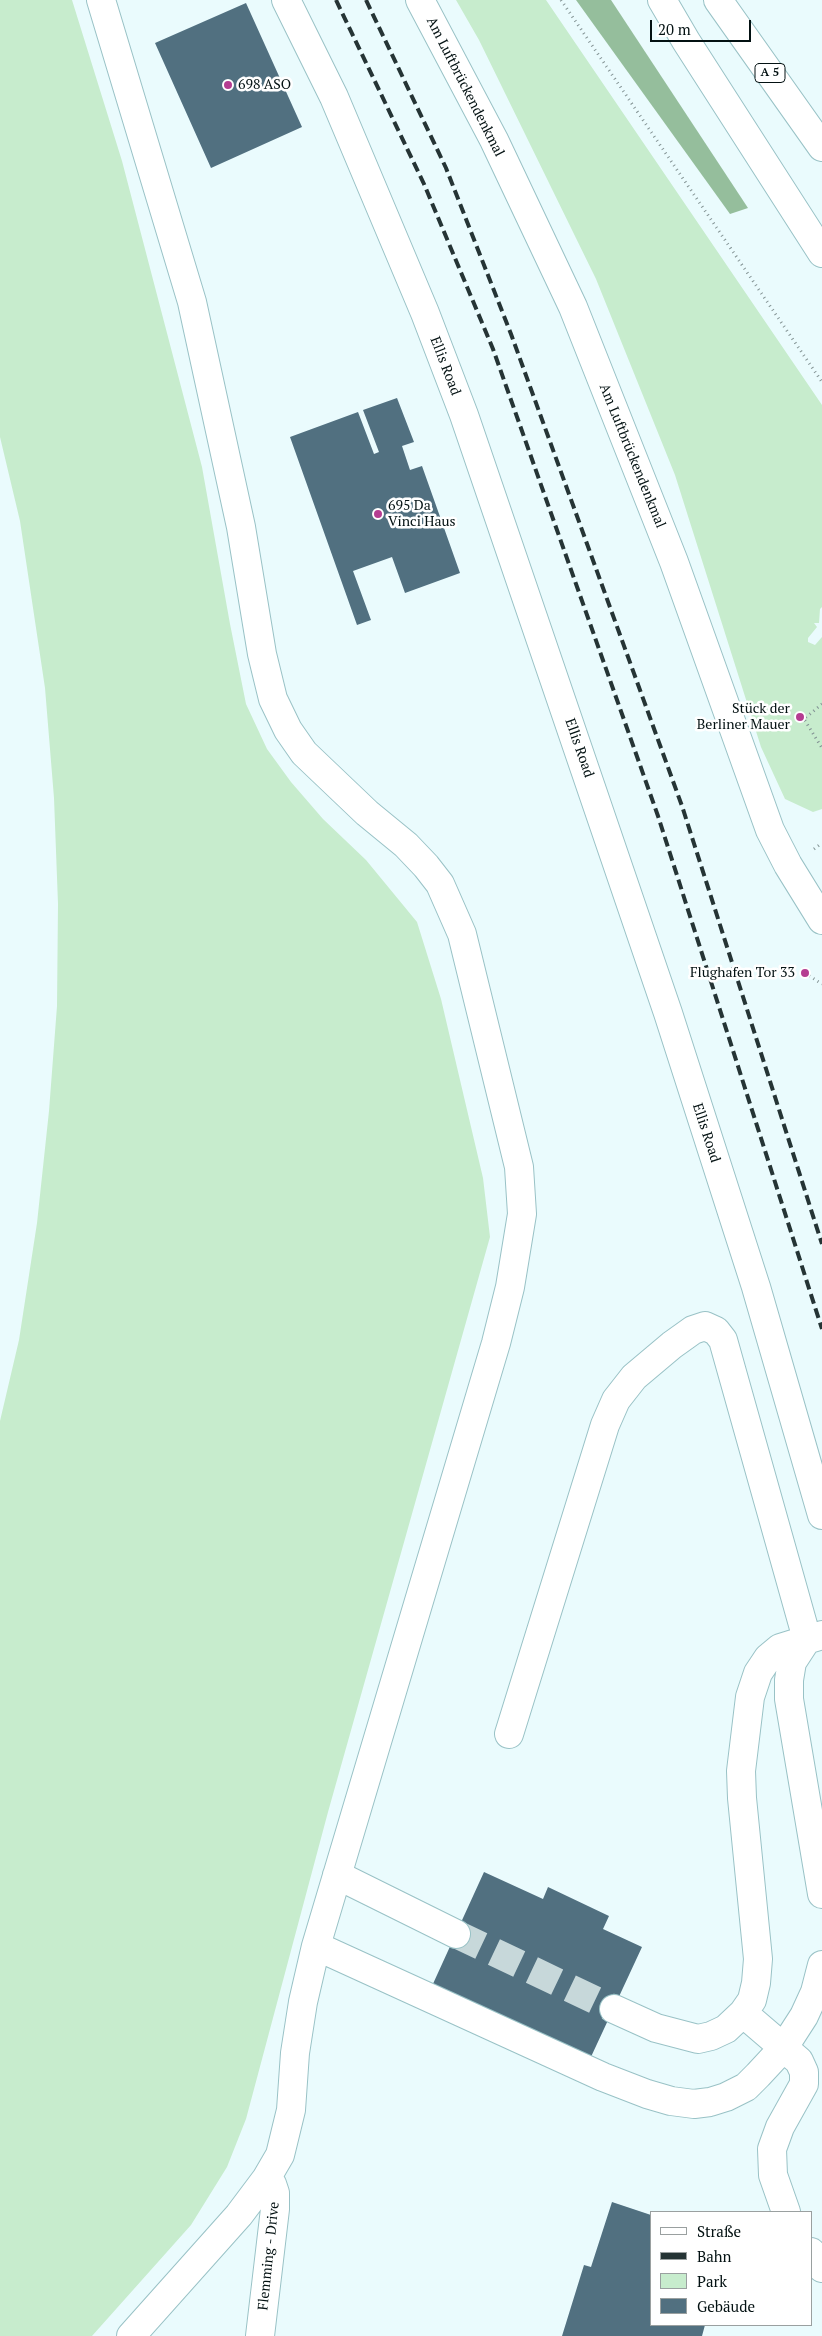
<!DOCTYPE html>
<html>
<head>
<meta charset="utf-8">
<style>
  body { margin:0 }
  #map { position:relative; width:822px; height:2336px; overflow:hidden; background:#eafbfd; font-family:"PT Serif",serif }
  canvas { display:block }
  .legend { position:absolute; left:650px; top:2211px; width:162px; height:115px; box-sizing:border-box; background:#fff; border:1px solid #9aa0a0; margin:0; padding:6px 9px; list-style:none; font-size:15px; color:#031112 }
  .legend li { display:flex; align-items:center; gap:10px; height:25px }
  .legend b { width:25px; border:1px solid #9aa0a0 }
  .scale { position:absolute; left:650px; top:20px; width:101px; height:22px; box-sizing:border-box; border:2px solid #031112; border-top:0; padding-left:6px; font-size:15px; line-height:18px; white-space:nowrap; color:#031112; -webkit-text-stroke:4px #fff; paint-order:stroke }
</style>
</head>
<body>
<div id="map">
<canvas width="822" height="2336"></canvas>
<ul class="legend">
<li><b style="height:6px;background:#fff"></b>Straße</li>
<li><b style="height:6px;background:#253435"></b>Bahn</li>
<li><b style="height:14px;background:#c7eccd"></b>Park</li>
<li><b style="height:14px;background:#517080"></b>Gebäude</li>
</ul>
<div class="scale">20 m</div>
</div>
<script>
const g = document.querySelector('canvas').getContext('2d');
g.lineJoin = 'round';
function fillPath(path, color) {
  g.fillStyle = color;
  g.fill(path, 'evenodd');
}
function toPath(rows) {
  const path = new Path2D();
  for (const r of rows) {
    path.moveTo(r[0], r[1]);
    for (let i = 2; i < r.length; i += 2) path.lineTo(r[i], r[i + 1]);
  }
  return path;
}
function trace(path, color, width, dash) {
  g.strokeStyle = color;
  g.lineWidth = width;
  g.lineCap = dash ? 'butt' : 'round';
  g.setLineDash(dash || []);
  g.stroke(path);
}
function write(font, color, halo, rows, align = 'center') {
  g.font = font + ' "PT Serif",serif';
  g.lineWidth = 5;
  g.setLineDash([]);
  g.textBaseline = 'middle';
  g.strokeStyle = halo;
  g.fillStyle = color;
  for (const [text, x, y, turn = 0] of rows) {
    g.save();
    g.translate(x, y);
    g.rotate((+turn || 0) * Math.PI / 180);
    g.textAlign = isNaN(turn) ? turn : align;
    if (halo) g.strokeText(text, 0, 0);
    g.fillText(text, 0, 0);
    g.restore();
  }
}
const green = toPath([
  [0,0,72,0,122,161,202,467,230,624,246,704,267,749,291,782,323,819,366,860,417,922,441,999,483,1178,490,1237,328,1812,246,2119,227,2167,191,2225,92,2336,0,2336,0,1421,19,1340,37,1223,49,1111,57,1006,58,904,54,798,45,688,20,521,0,437],
  [456,0,546,0,822,405,822,607,820,609,819,623,814,623,817,627,808,638,808,642,815,645,822,637,822,809,813,812,785,799,761,747,675,475,596,279,479,40]
]);
const forest = toPath([
  [576,0,611,0,748,208,730,214]
]);
const building = toPath([
  [246,3,302,127,211,168,155,43],
  [397,398,414,442,402,446,410,470,422,466,460,573,405,593,392,557,353,571,371,620,357,625,290,437,358,412,374,454,379,452,363,410],
  [484,1872,543,1899,548,1887,609,1916,603,1929,642,1947,590,2059,432,1986],
  [612,2202,651,2215,651,2325,705,2325,702,2336,562,2336,584,2265,591,2267]
]);
const minorTunnel = toPath([
  [456,1934,614,2009]
]);
const path = toPath([
  [561,0,822,382],
  [822,704,804,719,822,748],
  [814,849,822,843],
  [805,973,822,984]
]);
const minor = toPath([
  [101,0,192,302,241,527,262,654,273,699,288,730,304,753,367,813,406,845,426,866,440,884,462,934,519,1167,522,1214,510,1287,496,1343,316,1946,303,2002,295,2053,291,2110,280,2155,266,2179,239,2215,131,2336],
  [286,0,334,97,425,313,464,415,668,1013,756,1287,822,1515],
  [420,0,494,140,573,307,674,562,770,830,788,865,822,920],
  [807,1639,792,1662,789,1680,789,1699,822,1894],
  [509,1734,605,1425,616,1400,634,1377,672,1345,693,1330,705,1326,716,1331,723,1340,807,1639],
  [337,1875,456,1934],
  [316,1946,603,2077,647,2094,671,2101,694,2104,710,2102,726,2097,746,2087,758,2075,784,2047,804,2016,815,1992,822,1965],
  [614,2009,656,2028,698,2039,711,2036,726,2029,743,2013,752,2000,756,1983,758,1959,742,1798,741,1771,750,1697,758,1673,768,1658,780,1648,822,1635],
  [743,2013,799,2061,804,2072,804,2084,780,2127,772,2149,773,2175,786,2212],
  [811,2252,822,2268],
  [260,2336,275,2209,275,2193,272,2184,266,2179]
]);
const highway = toPath([
  [662,0,686,41,822,253],
  [718,0,822,147]
]);
const rail = toPath([
  [336,0,424,184,493,349,658,816,822,1329],
  [366,0,446,168,511,334,682,806,822,1244]
]);
const markers = [
  [228,85,5,"#b53d91"],
  [378,514,5,"#b53d91"],
  [800,717,5,"#b53d91"],
  [805,973,5,"#b53d91"]
];
const shields = [
  [770,73,30]
];
const shieldNames = [
  ["A 5",770,73]
];
const poiNames = [
  ["698 ASO",238,85],
  ["695 Da",388,506],
  ["Vinci Haus",388,522],
  ["Stück der",790,709,"right"],
  ["Berliner Mauer",790,725,"right"],
  ["Flughafen Tor 33",795,973,"right"]
];
const streetNames = [
  ["Am Luftbrückendenkmal",465,87,63],
  ["Ellis Road",445,366,69],
  ["Am Luftbrückendenkmal",632,456,68],
  ["Ellis Road",579,748,71],
  ["Ellis Road",706,1133,72],
  ["Flemming - Drive",269,2256,-84]
];
fillPath(green, '#c7eccd');
fillPath(forest, '#95be9c');
fillPath(building, '#517080');
trace(minorTunnel, '#c7d8da', 28, [28, 14]);
trace(minor, '#99c2c6', 30);
trace(highway, '#99c2c6', 30);
trace(path, '#849495', 3, [1, 4]);
trace(minor, '#fff', 28);
trace(highway, '#fff', 28);
trace(rail, '#253435', 4, [10, 5]);
for (const [x, y, r, color] of markers) {
  const dot = new Path2D();
  dot.arc(x, y, r, 0, 2 * Math.PI);
  g.fillStyle = color;
  g.fill(dot);
  trace(dot, '#fff', 2);
}
for (const [x, y, w] of shields) {
  const box = new Path2D();
  box.roundRect(x - w / 2, y - 9.5, w, 19, 4);
  g.fillStyle = '#fff';
  g.fill(box);
  trace(box, '#031112', 1);
}
write('bold 12px', '#031112', null, shieldNames);
write('14px', '#031112', '#fff', poiNames, 'left');
write('14px', '#031112', '#fff', streetNames);
</script>
</body>
</html>
